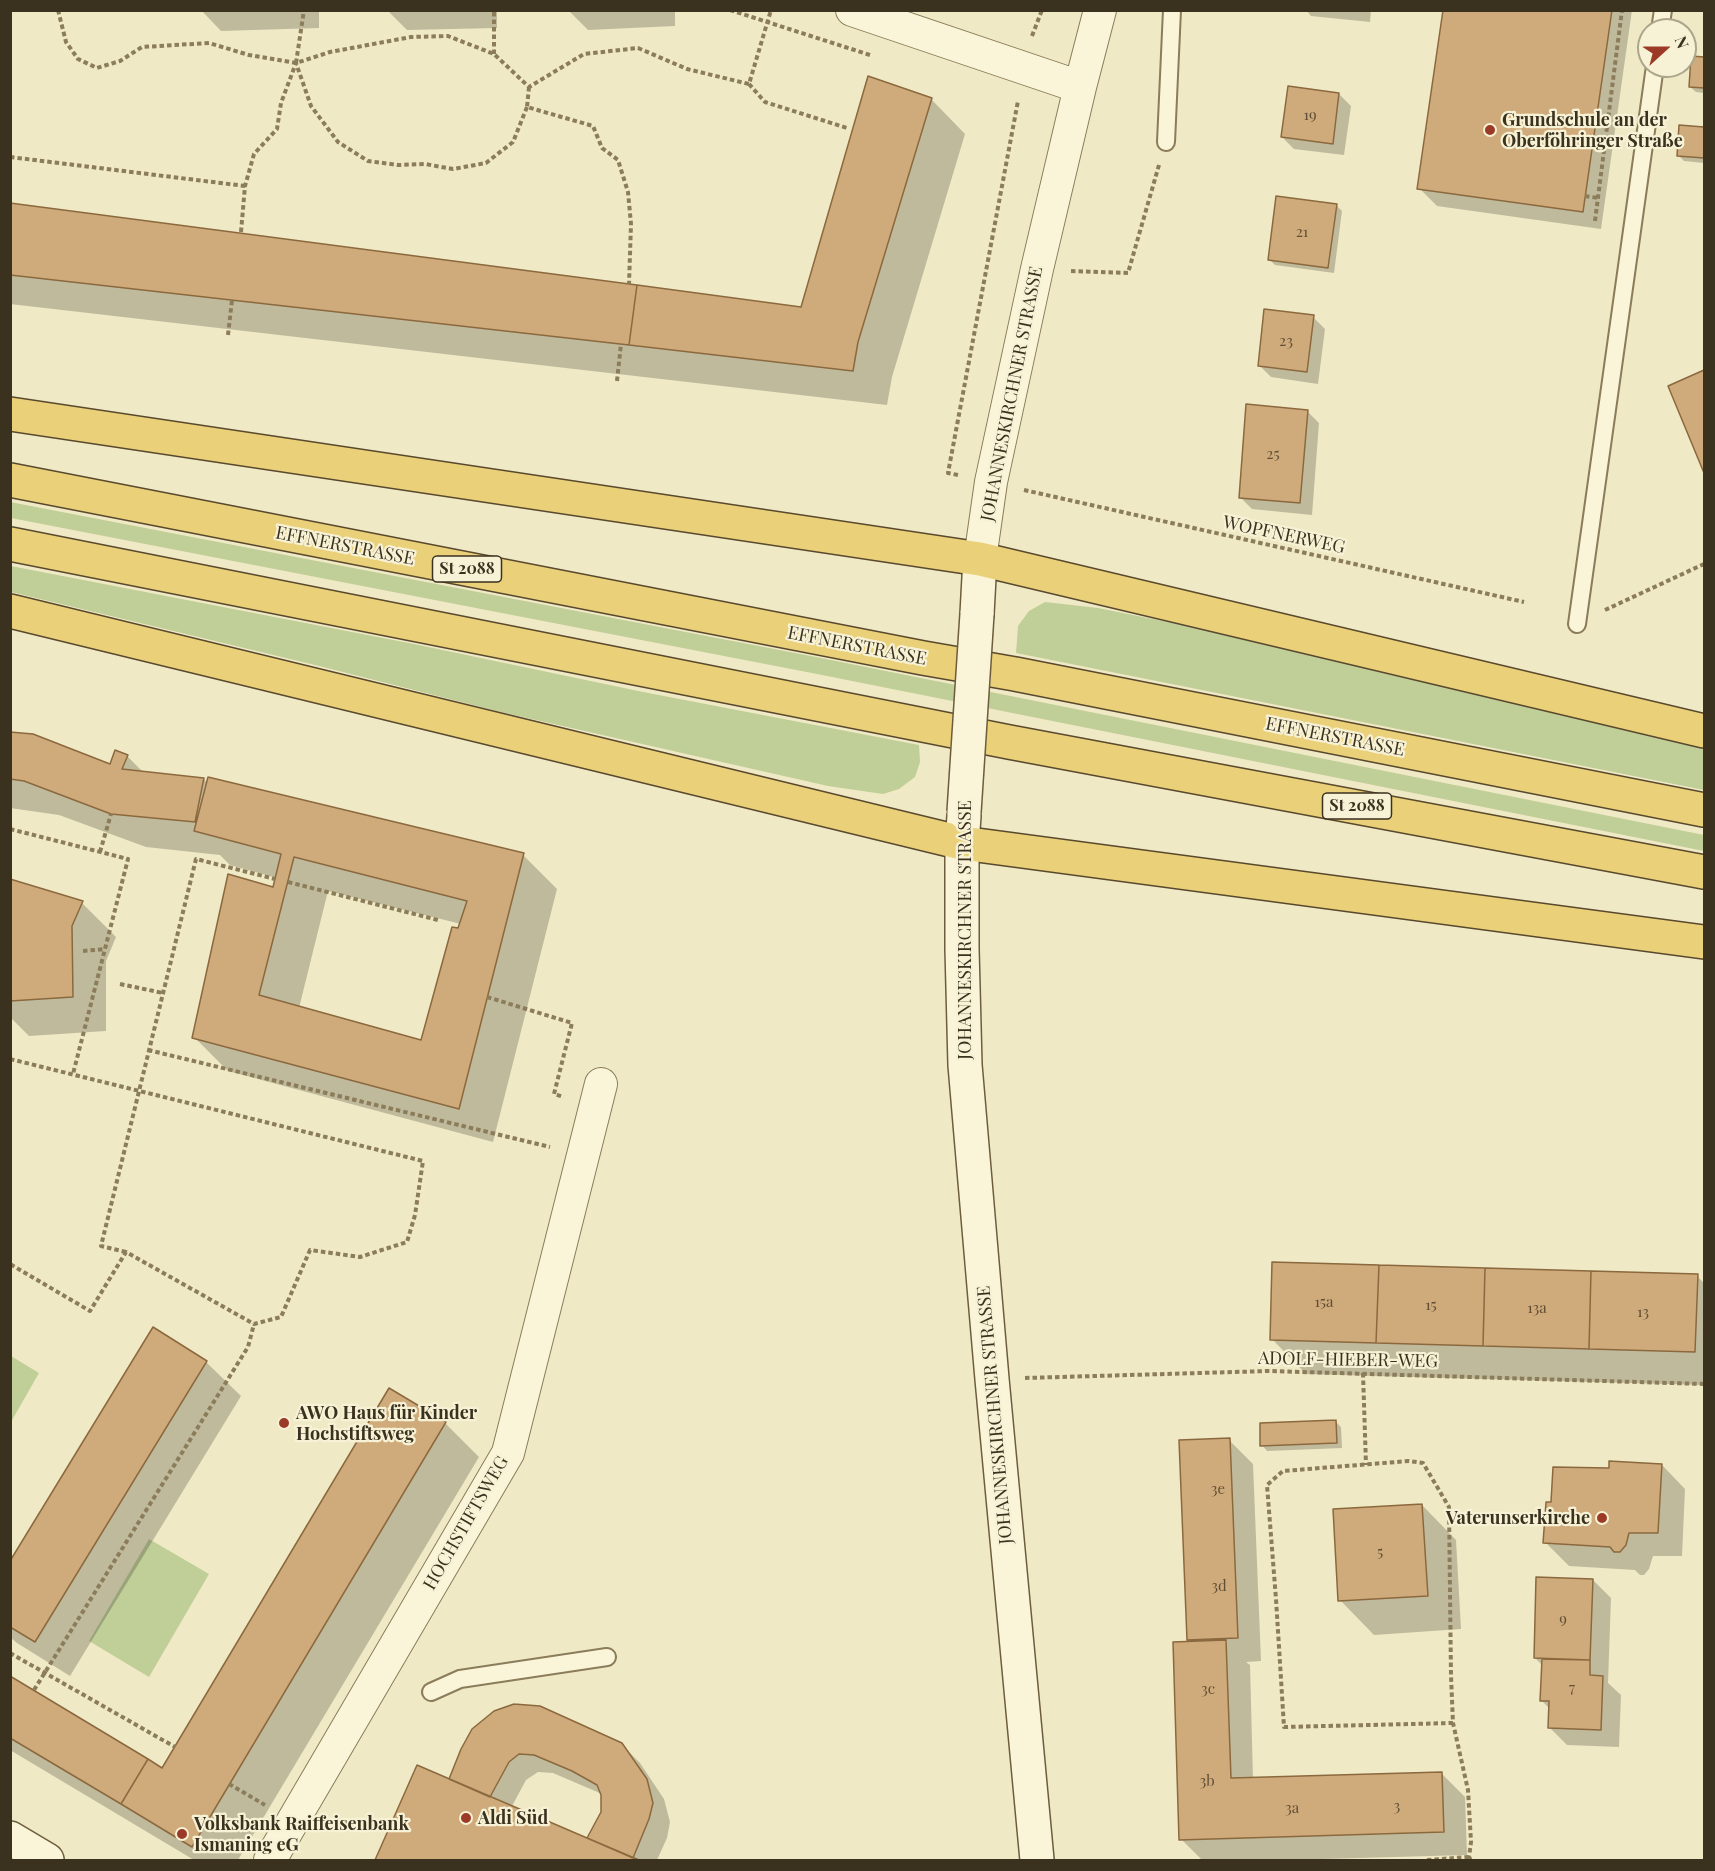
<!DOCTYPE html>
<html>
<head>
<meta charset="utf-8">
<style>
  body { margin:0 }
  #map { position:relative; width:1715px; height:1871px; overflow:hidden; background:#f0e9c5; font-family:"Playfair Display",serif }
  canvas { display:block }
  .frame { position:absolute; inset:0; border:12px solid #3b311f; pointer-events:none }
  .north { position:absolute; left:1637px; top:18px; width:60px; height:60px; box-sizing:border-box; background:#f7f2d5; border:2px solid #aca58c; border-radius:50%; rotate:69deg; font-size:16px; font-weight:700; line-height:24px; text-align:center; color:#3b311f }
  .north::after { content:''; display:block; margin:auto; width:21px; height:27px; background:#9c3a28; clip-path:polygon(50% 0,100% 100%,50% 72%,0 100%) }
</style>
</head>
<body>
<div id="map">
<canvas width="1715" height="1871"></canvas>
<div class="frame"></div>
<div class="north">N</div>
</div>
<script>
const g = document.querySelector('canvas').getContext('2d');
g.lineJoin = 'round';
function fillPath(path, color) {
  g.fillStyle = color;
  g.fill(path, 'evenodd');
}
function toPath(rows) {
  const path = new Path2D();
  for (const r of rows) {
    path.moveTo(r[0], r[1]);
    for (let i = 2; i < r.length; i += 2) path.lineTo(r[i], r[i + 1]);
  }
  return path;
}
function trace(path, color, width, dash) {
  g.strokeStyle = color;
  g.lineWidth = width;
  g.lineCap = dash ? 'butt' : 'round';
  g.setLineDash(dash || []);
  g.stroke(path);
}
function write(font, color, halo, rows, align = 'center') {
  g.font = font + ' "Playfair Display",serif';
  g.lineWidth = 4.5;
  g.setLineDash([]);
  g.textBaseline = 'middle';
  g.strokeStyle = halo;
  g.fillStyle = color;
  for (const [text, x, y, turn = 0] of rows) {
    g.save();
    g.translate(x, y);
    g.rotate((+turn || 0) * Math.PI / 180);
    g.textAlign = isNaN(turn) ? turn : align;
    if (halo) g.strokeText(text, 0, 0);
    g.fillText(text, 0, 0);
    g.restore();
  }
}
const green = toPath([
  [10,502,821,658,1704,835,1704,851,817,674,11,518],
  [11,566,414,644,643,692,919,745,920,762,915,777,899,789,883,794,828,786,505,713,315,665,11,592],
  [1045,602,1098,608,1217,632,1704,746,1704,790,1016,653,1018,626,1029,611],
  [11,1356,39,1373,11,1422],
  [149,1539,209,1574,149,1677,89,1641]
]);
const shadow = toPath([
  [201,10,319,10,319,28,221,31],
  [387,10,497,10,497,28,407,30],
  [568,10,675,10,675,26,588,30],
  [1306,10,1371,10,1370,22,1311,16],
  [1444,10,1632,10,1601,229,1437,206,1419,188],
  [1692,58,1704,58,1704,93,1696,92,1690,87],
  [1339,94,1351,106,1344,155,1294,149,1282,137],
  [931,99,965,134,892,377,887,405,10,304,10,204,802,309],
  [1680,127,1704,128,1704,163,1684,161,1679,156],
  [1336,205,1342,211,1334,273,1275,265,1270,260],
  [1313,317,1325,329,1318,384,1271,377,1259,365],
  [1704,372,1704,469,1670,386],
  [1307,411,1319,423,1312,515,1252,509,1240,497],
  [10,733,111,766,127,756,144,773,204,779,208,784,523,855,557,889,493,1142,228,1071,194,1037,274,889,277,878,230,865,220,855,146,847,59,815,10,808],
  [328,891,461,924,422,1042,299,1008],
  [10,880,82,903,116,937,106,961,106,1031,29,1036,10,1017],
  [1697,1276,1704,1283,1704,1385,1306,1374,1272,1339],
  [154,1330,206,1362,241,1396,70,1676,17,1643,10,1637,10,1564],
  [1336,1422,1341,1427,1342,1448,1267,1451,1262,1445],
  [445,1423,479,1457,238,1860,194,1860,10,1750,10,1678,163,1770],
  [1229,1440,1253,1464,1261,1661,1246,1662,1250,1665,1253,1779,1441,1773,1465,1797,1467,1855,1287,1860,1202,1860,1181,1839,1192,1642,1189,1639],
  [1662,1465,1685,1489,1682,1556,1653,1556,1649,1569,1644,1575,1640,1575,1635,1570,1569,1566,1545,1542,1552,1504,1611,1469],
  [1422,1505,1456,1540,1461,1629,1374,1635,1340,1600],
  [1593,1580,1611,1598,1608,1683,1621,1695,1619,1747,1567,1745,1549,1727,1550,1709,1541,1700,1543,1666,1535,1658],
  [473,1730,621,1744,640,1763,664,1799,670,1822,667,1838,657,1860,377,1860,417,1767,450,1781],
  [538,1772,553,1773,602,1794,602,1812,587,1840,511,1808,526,1780]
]);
const building = toPath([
  [1443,10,1612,10,1583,212,1417,189,1443,10],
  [1691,56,1704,57,1704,88,1689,87,1691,56],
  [868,76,932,98,858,342,853,371,629,345,637,285,801,307,868,76],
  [1288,86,1339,93,1333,144,1281,137,1288,86],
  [1679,125,1704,127,1704,158,1677,156,1679,125],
  [1276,196,1337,204,1328,268,1268,260,1276,196],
  [10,203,637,285,629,345,10,275,10,203],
  [1264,309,1314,315,1307,372,1258,366,1264,309],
  [1704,370,1704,473,1668,386,1704,370],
  [1246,404,1308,410,1300,503,1239,498,1246,404],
  [10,732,33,734,110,764,115,750,128,755,122,769,204,778,195,822,111,814,24,781,10,779,10,732],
  [208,777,524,853,459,1109,192,1038,228,874,273,887,281,854,194,831,208,777],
  [294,857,467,901,458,928,452,927,421,1040,259,995,294,857],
  [10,879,83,901,72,926,73,997,10,1001,10,879],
  [1272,1262,1379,1265,1376,1343,1270,1340,1272,1262],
  [1379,1265,1485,1268,1483,1346,1376,1343,1379,1265],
  [1485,1268,1591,1271,1589,1349,1483,1346,1485,1268],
  [1591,1271,1698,1274,1695,1352,1589,1349,1591,1271],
  [153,1327,207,1361,35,1642,10,1627,10,1561,153,1327],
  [389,1388,446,1422,192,1847,121,1804,148,1759,162,1768,389,1388],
  [1336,1420,1337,1443,1260,1446,1260,1423,1336,1420],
  [1230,1438,1238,1638,1187,1640,1179,1440,1230,1438],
  [1609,1461,1662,1464,1658,1533,1629,1533,1626,1545,1620,1552,1614,1552,1610,1547,1543,1543,1546,1502,1551,1502,1553,1467,1609,1468,1609,1461],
  [1422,1504,1428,1596,1338,1601,1333,1509,1422,1504],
  [1536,1577,1593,1579,1590,1660,1534,1658,1536,1577],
  [1226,1640,1231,1778,1442,1772,1444,1832,1179,1840,1173,1642,1226,1640],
  [1542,1659,1590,1660,1590,1675,1603,1676,1601,1730,1548,1728,1549,1701,1540,1701,1542,1659],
  [10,1676,148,1759,121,1804,10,1738,10,1676],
  [514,1704,540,1706,622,1743,647,1779,653,1803,649,1819,633,1858,587,1838,601,1812,601,1795,597,1785,572,1771,534,1755,519,1754,509,1762,490,1797,449,1779,461,1749,472,1729,494,1711,514,1704],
  [417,1765,587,1838,639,1860,375,1860,417,1765]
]);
const path = toPath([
  [58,10,66,42,78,59,97,68,120,61,142,47,209,43,249,55,296,63,330,52,411,37,448,36,494,54,529,87,584,54,638,48,687,69,749,84,771,10],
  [730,10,870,55],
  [1032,36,1042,10],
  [494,54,494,10],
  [296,63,304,10],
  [749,84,765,102,847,128],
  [529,87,527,107,593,126,602,148,618,160,628,192,631,224,629,284],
  [10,157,245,186],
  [1585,196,1598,198],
  [1595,221,1622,10],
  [241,232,245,186,254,154,277,129,281,103,296,63,311,106,338,142,368,161,398,165,425,164,453,169,486,163,513,142,527,107],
  [1071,271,1128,273,1159,165],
  [228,335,232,300],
  [617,381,621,344],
  [958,475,948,473,1018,101],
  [1024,490,1524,602],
  [1605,610,1704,564],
  [10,829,128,859,73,1074],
  [100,852,111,814],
  [288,882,438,920],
  [83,951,105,949],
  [120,984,163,993],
  [487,997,572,1023,554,1094,564,1097],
  [148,1050,550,1147],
  [10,1059,423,1161,415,1215,407,1242,360,1257,310,1250,281,1317,254,1324,126,1252,90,1311,10,1264],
  [126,1252,101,1246,196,859,275,879],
  [1363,1373,1366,1465],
  [1025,1378,1269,1371,1704,1384],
  [10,1653,175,1747],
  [34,1690,248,1347,254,1324],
  [1453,1723,1284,1727,1276,1599,1267,1485,1283,1471,1409,1461,1423,1463,1449,1507,1451,1676,1453,1723,1468,1790,1471,1842,1469,1857,1471,1860],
  [229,1784,265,1805],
  [1427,1860,1469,1857]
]);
const service = toPath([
  [1660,30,1663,10],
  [1166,142,1172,10],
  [1577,624,1655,66],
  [431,1692,460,1679,607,1657]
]);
const minor = toPath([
  [852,10,1080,87],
  [980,559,991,482,1037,269,1080,87,1100,10],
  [270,1860,508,1453,601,1084]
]);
const secondary = toPath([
  [977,614,980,559],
  [964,816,962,843,962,949,965,1065,992,1379,1037,1860],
  [10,1838,47,1860]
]);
const trunk = toPath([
  [10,414,980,559,1704,731],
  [10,480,923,658,1015,674,1704,810],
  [10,544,1009,742,1704,872],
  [10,611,962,843,1704,942]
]);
const secondaryBridge = toPath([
  [964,812,977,614]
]);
const markers = [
  [1490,130,6,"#9c3a28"],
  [284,1423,6,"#9c3a28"],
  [1602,1518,6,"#9c3a28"],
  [466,1818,6,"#9c3a28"],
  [182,1834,6,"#9c3a28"]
];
const numberNames = [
  ["19",1310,115],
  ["21",1302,232],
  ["23",1286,341],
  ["25",1273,454],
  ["15a",1324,1302],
  ["15",1431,1305],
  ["13a",1537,1308],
  ["13",1643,1312],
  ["3e",1218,1489],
  ["5",1380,1552],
  ["3d",1219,1586],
  ["9",1563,1619],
  ["7",1572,1688],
  ["3c",1208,1689],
  ["3b",1207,1781],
  ["3",1397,1806],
  ["3a",1292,1808]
];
const shields = [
  [467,569,69],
  [1357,806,69]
];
const shieldNames = [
  ["St 2088",467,569],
  ["St 2088",1357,806]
];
const poiNames = [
  ["Grundschule an der",1502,120],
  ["Oberföhringer Straße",1502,141],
  ["AWO Haus für Kinder",296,1413],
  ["Hochstiftsweg",296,1434],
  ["Vaterunserkirche",1590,1518,"right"],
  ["Aldi Süd",478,1818],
  ["Volksbank Raiffeisenbank",194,1824],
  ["Ismaning eG",194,1845]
];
const streetNames = [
  ["JOHANNESKIRCHNER STRASSE",1012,394,-79],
  ["WOPFNERWEG",1284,535,12],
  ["EFFNERSTRASSE",345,546,11],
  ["EFFNERSTRASSE",857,646,11],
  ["EFFNERSTRASSE",1335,737,11],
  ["JOHANNESKIRCHNER STRASSE",965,930,-90],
  ["ADOLF-HIEBER-WEG",1348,1360,1],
  ["JOHANNESKIRCHNER STRASSE",995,1415,-95],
  ["HOCHSTIFTSWEG",466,1523,-60]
];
fillPath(green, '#c0ce98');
fillPath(shadow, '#0003');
fillPath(building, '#cfaa7a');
trace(building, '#8b693f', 1.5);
trace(service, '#8b7c5a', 20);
trace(minor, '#8b7c5a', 34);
trace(secondary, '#6d5d3d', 36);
trace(trunk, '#59492e', 36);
trace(path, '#8b7c5a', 4, [4.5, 3]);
trace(service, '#faf5d9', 16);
trace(minor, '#faf5d9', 32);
trace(secondary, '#faf5d9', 33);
trace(trunk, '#ead078', 33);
trace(secondaryBridge, '#6d5d3d', 36, []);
trace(secondaryBridge, '#faf5d9', 33);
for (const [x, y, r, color] of markers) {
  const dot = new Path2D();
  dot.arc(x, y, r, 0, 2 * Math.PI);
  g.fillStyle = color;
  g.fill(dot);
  trace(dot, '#f7f2d5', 2);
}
write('15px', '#604f36', null, numberNames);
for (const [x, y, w] of shields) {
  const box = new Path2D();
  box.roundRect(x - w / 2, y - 13, w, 26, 4.5);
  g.fillStyle = '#f7f2d5';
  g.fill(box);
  trace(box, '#3b311f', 1.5);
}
write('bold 16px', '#3b311f', null, shieldNames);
write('bold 18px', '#3b311f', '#f7f2d5', poiNames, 'left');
write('18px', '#3b311f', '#f7f2d5', streetNames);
</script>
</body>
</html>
